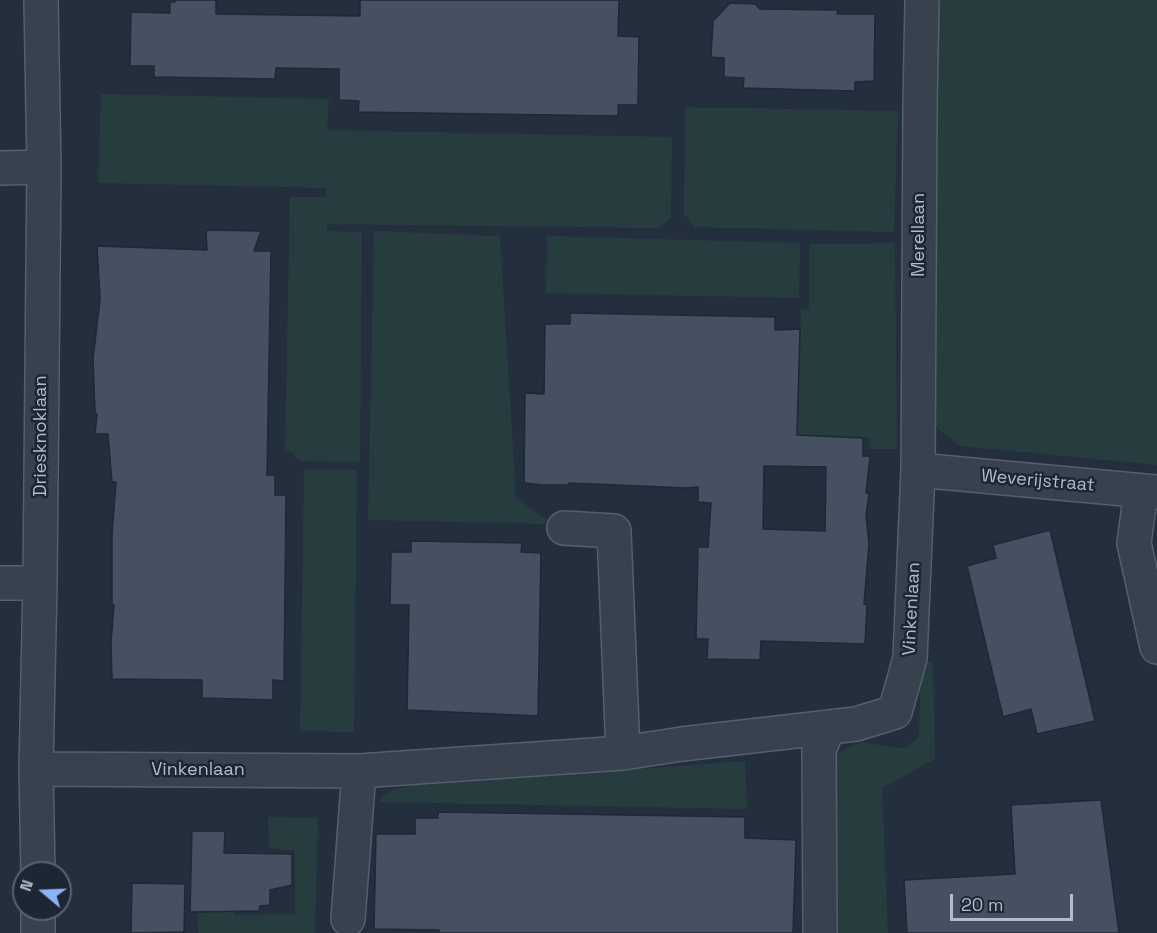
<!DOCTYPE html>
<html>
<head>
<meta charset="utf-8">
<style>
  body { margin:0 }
  #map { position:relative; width:1157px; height:933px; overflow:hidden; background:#242f3e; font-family:"Space Grotesk",sans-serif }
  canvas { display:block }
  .north { position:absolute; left:12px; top:861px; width:60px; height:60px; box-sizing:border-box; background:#1d2633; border:2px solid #59626f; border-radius:50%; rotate:289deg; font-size:16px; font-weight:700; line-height:24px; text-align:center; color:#b4bcc9 }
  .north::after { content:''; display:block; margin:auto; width:21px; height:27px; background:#8ab4f8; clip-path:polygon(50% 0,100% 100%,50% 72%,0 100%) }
  .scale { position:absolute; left:950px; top:894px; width:123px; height:27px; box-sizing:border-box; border:3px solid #b4bcc9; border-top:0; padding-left:8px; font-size:18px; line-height:21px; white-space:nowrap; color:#b4bcc9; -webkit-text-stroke:4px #1d2633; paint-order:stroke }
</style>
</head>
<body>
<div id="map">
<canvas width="1157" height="933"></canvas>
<div class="north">N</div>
<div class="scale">20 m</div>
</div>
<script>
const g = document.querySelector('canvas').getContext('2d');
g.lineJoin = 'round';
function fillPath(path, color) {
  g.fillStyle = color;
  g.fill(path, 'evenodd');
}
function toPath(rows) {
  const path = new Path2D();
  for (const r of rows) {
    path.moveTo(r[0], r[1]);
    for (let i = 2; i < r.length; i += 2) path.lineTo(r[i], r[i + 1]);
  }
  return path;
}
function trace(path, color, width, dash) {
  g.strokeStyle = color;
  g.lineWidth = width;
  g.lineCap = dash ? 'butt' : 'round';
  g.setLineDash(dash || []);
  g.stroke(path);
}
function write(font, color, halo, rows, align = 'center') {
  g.font = font + ' "Space Grotesk",sans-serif';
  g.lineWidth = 5;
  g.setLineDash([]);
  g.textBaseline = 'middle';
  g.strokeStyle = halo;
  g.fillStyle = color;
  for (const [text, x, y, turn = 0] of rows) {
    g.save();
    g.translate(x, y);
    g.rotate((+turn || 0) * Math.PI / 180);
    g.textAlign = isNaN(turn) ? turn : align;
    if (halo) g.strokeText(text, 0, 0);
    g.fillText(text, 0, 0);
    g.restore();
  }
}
const green = toPath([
  [935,0,1157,0,1157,465,960,446,938,429,930,410],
  [101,94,329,99,327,130,672,137,671,217,659,228,327,224,327,231,362,232,360,462,303,461,295,458,293,453,285,450,290,197,326,197,326,188,98,183],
  [685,107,898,111,894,231,891,232,695,227,684,214],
  [374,231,500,236,516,498,553,524,368,520],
  [547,236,800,243,799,298,546,293],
  [895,243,897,449,869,449,870,438,797,435,801,309,809,309,809,244],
  [304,469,357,470,354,732,300,731],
  [921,662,933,662,935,759,882,788,888,933,833,933,830,765,837,753,861,742,905,749,919,736],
  [745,761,747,809,379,802,381,797,385,794,396,789,410,786],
  [268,817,318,818,315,933,198,933,197,902,233,900,234,915,295,914,295,851,269,848]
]);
const building = toPath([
  [175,0,216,0,216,14,360,16,360,0,619,0,618,36,639,37,638,105,618,105,618,116,358,112,359,101,339,100,339,69,276,68,275,79,154,77,154,66,130,66,131,12,170,13,170,2,175,2,175,0],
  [730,3,755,4,760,9,838,10,837,14,875,14,874,81,855,82,855,91,743,88,744,78,724,77,724,58,711,57,713,21,730,3],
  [206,230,261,231,254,251,271,251,267,475,275,475,275,495,286,495,284,681,273,680,273,700,202,698,202,680,112,679,111,642,114,605,112,605,112,534,116,482,112,482,108,434,95,434,97,414,95,413,93,359,100,299,97,246,207,250,206,230],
  [570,313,775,317,775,330,800,329,797,435,863,438,863,456,870,456,866,493,869,493,866,516,869,544,864,604,867,604,865,644,761,641,760,660,707,659,708,639,696,639,697,592,698,547,708,547,711,503,698,502,698,487,686,488,569,483,568,485,542,485,524,483,525,393,544,394,545,324,570,324,570,313],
  [764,466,826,467,825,531,763,529,764,466],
  [1050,530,1095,721,1037,734,1031,709,1003,717,967,566,996,558,993,545,1050,530],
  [411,541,522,543,521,552,541,553,538,716,407,710,409,605,390,605,391,552,411,552,411,541],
  [1101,800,1119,933,907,933,904,880,1015,874,1011,805,1101,800],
  [438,812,745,817,745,838,796,840,793,933,439,933,439,930,374,929,376,834,415,834,415,818,438,818,438,812],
  [192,831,225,831,224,853,292,854,292,885,270,890,270,905,260,906,259,911,190,912,192,831],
  [132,883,185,884,184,932,131,933,132,883]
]);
const street = toPath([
  [0,168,44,167],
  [918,470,1157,492],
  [1141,491,1134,543,1157,647],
  [564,528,614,531,623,753],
  [0,583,40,583],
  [36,769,359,771,623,753,682,744,856,724,895,712,910,658,918,470,920,105,922,0],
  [38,873,36,769,40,583,44,167,41,0],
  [38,909,38,933],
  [348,919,359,771],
  [820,933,819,750,828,728]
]);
const streetNames = [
  ["Merellaan",919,235,-90],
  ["Driesknoklaan",41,436,-90],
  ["Weverijstraat",1038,481,5],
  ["Vinkenlaan",912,609,-87],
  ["Vinkenlaan",198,770]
];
fillPath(green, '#263c3f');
fillPath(building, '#455162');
trace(building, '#1f2835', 1.5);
trace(street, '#565f6c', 36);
trace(street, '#38414e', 33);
write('18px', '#b4bcc9', '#1d2633', streetNames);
</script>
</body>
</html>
